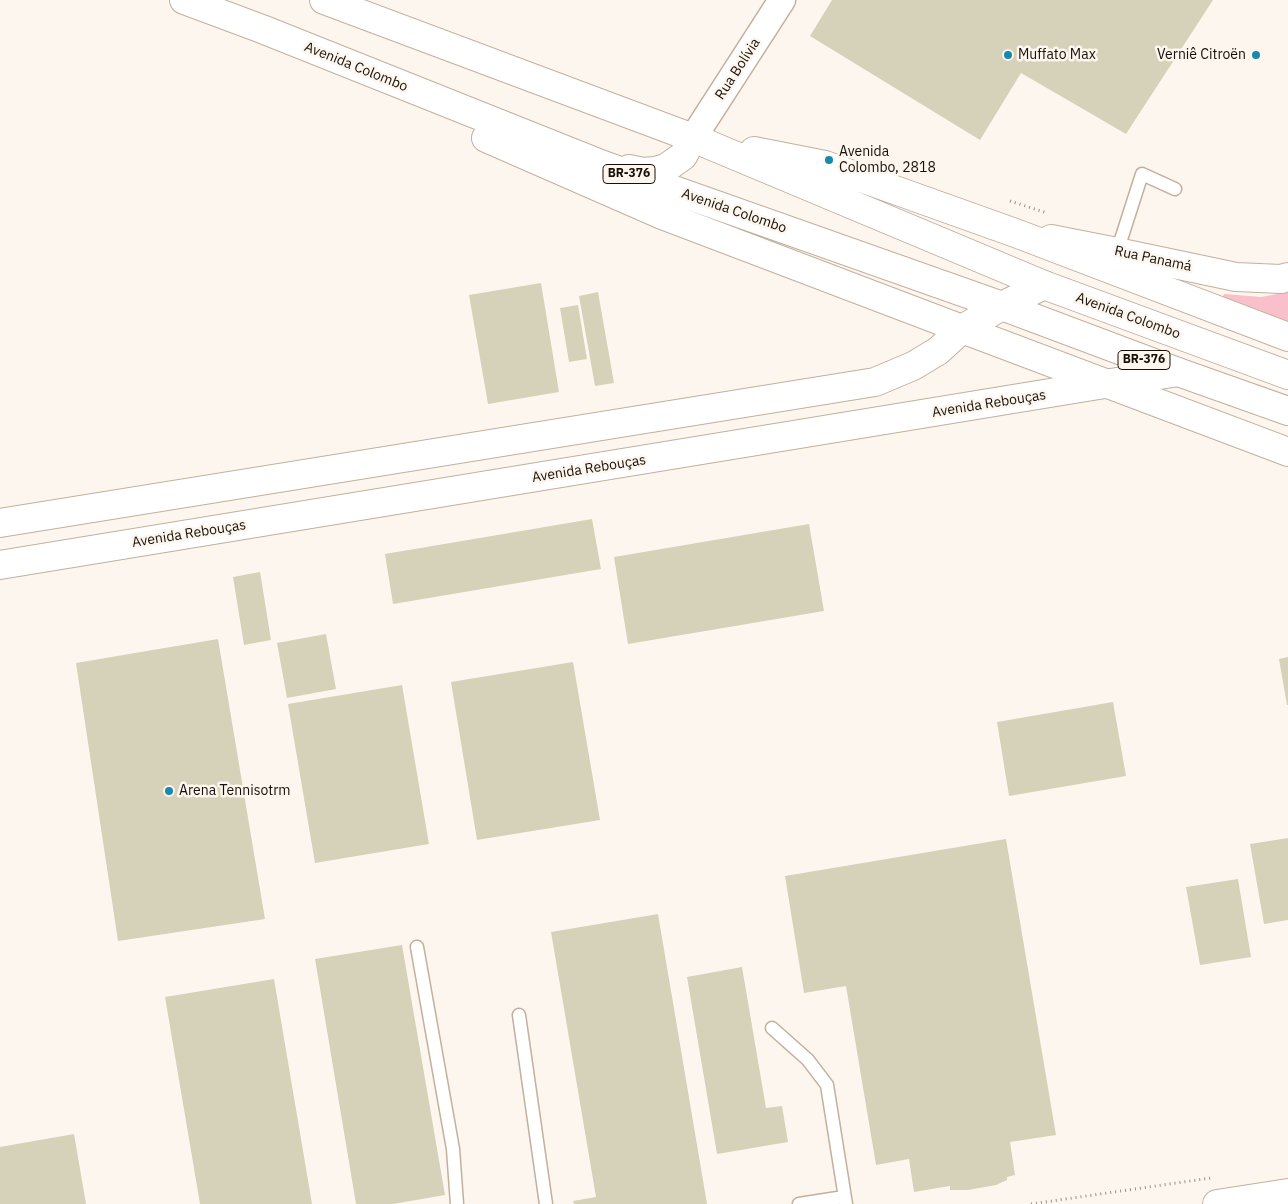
<!DOCTYPE html>
<html>
<head>
<meta charset="utf-8">
<style>
  body { margin:0 }
  canvas { display:block; background:#fdf6ee }
</style>
</head>
<body>
<canvas width="1288" height="1204"></canvas>
<script>
const g = document.querySelector('canvas').getContext('2d');
g.lineJoin = 'round';
function fillPath(path, color) {
  g.fillStyle = color;
  g.fill(path, 'evenodd');
}
function toPath(rows) {
  const path = new Path2D();
  for (const r of rows) {
    path.moveTo(r[0], r[1]);
    for (let i = 2; i < r.length; i += 2) path.lineTo(r[i], r[i + 1]);
  }
  return path;
}
function trace(path, color, width, dash) {
  g.strokeStyle = color;
  g.lineWidth = width;
  g.lineCap = dash ? 'butt' : 'round';
  g.setLineDash(dash || []);
  g.stroke(path);
}
function write(font, color, halo, rows, align = 'center') {
  g.font = font + ' "IBM Plex Sans",sans-serif';
  g.lineWidth = 5;
  g.setLineDash([]);
  g.textBaseline = 'middle';
  g.strokeStyle = halo;
  g.fillStyle = color;
  for (const [text, x, y, turn = 0] of rows) {
    g.save();
    g.translate(x, y);
    g.rotate((+turn || 0) * Math.PI / 180);
    g.textAlign = isNaN(turn) ? turn : align;
    if (halo) g.strokeText(text, 0, 0);
    g.fillText(text, 0, 0);
    g.restore();
  }
}
const green = toPath([
  [1288,292,1288,328,1220,304,1224,294,1261,297]
]);
const building = toPath([
  [832,0,1213,0,1126,134,1021,73,980,140,810,36],
  [541,283,559,392,488,404,469,295],
  [598,292,614,383,595,386,579,296],
  [578,305,587,359,569,362,560,308],
  [592,519,601,569,393,604,385,554],
  [809,524,824,611,628,644,614,557],
  [260,572,271,640,244,645,233,577],
  [326,634,336,689,287,698,277,643],
  [218,639,265,919,118,941,76,663],
  [1288,657,1288,705,1287,705,1279,659],
  [573,662,600,820,477,840,451,682],
  [402,685,429,844,315,863,288,704],
  [1113,702,1126,776,1009,796,997,722],
  [1288,838,1288,920,1264,924,1250,844],
  [1006,839,1056,1135,1010,1142,1015,1175,1007,1177,1007,1180,996,1185,968,1190,950,1190,950,1186,914,1192,909,1159,876,1165,846,986,804,993,785,876],
  [1238,879,1251,957,1200,965,1186,887],
  [658,914,707,1204,574,1204,573,1201,596,1197,551,932],
  [402,945,445,1195,393,1204,356,1204,315,959],
  [742,967,766,1108,782,1106,788,1142,717,1154,687,977],
  [274,979,312,1204,200,1204,165,997],
  [74,1134,86,1204,0,1204,0,1147]
]);
const path = toPath([
  [1010,201,1047,213],
  [1031,1204,1211,1178]
]);
const service = toPath([
  [1117,252,1142,174,1175,189],
  [417,947,453,1149,457,1204],
  [519,1015,546,1204],
  [772,1028,808,1060,827,1085,846,1204],
  [799,1204,844,1197]
]);
const minor = toPath([
  [693,138,782,0]
]);
const tertiary = toPath([
  [1051,239,1117,252,1236,277,1281,279,1288,277]
]);
const secondary = toPath([
  [962,329,1288,452],
  [0,523,875,382,913,366,938,351,962,329,1002,306,1044,285],
  [0,565,1178,372],
  [1217,1204,1288,1193]
]);
const primary = toPath([
  [184,0,262,29,603,165,1002,306,1178,372,1288,411],
  [324,0,693,138,1044,285,1288,375],
  [486,138,662,215,962,329],
  [754,151,825,165,1018,234,1288,337],
  [629,169,643,172,655,171,666,168,683,156,693,138]
]);
const markers = [
  [1008,55,5,"#1889ae"],
  [1256,55,5,"#1889ae"],
  [829,160,5,"#1889ae"],
  [169,791,5,"#1889ae"]
];
const shields = [
  [629,174,52],
  [1144,360,52]
];
const shieldNames = [
  ["BR-376",629,174],
  ["BR-376",1144,360]
];
const poiNames = [
  ["Muffato Max",1018,55],
  ["Verniê Citroën",1246,55,"right"],
  ["Avenida",839,152],
  ["Colombo, 2818",839,168],
  ["Arena Tennisotrm",179,791]
];
const streetNames = [
  ["Avenida Colombo",356,67,22],
  ["Rua Bolívia",738,69,-57],
  ["Avenida Colombo",734,211,19],
  ["Rua Panamá",1153,259,12],
  ["Avenida Colombo",1128,316,20],
  ["Avenida Rebouças",989,404,-9],
  ["Avenida Rebouças",589,469,-9],
  ["Avenida Rebouças",189,534,-9]
];
fillPath(green, '#f9bfca');
fillPath(building, '#d6d2b9');
trace(service, '#c2b09d', 15);
trace(minor, '#c2b09d', 29);
trace(tertiary, '#c2b09d', 30);
trace(secondary, '#c2b09d', 30);
trace(primary, '#c2b09d', 30);
trace(path, '#979089', 3, [1, 4]);
trace(service, '#fff', 12);
trace(minor, '#fff', 26);
trace(tertiary, '#fff', 28);
trace(secondary, '#fff', 28);
trace(primary, '#fff', 28);
for (const [x, y, r, color] of markers) {
  const dot = new Path2D();
  dot.arc(x, y, r, 0, 2 * Math.PI);
  g.fillStyle = color;
  g.fill(dot);
  trace(dot, '#fdf6ee', 2);
}
for (const [x, y, w] of shields) {
  const box = new Path2D();
  box.roundRect(x - w / 2, y - 9.5, w, 19, 4);
  g.fillStyle = '#fdf6ee';
  g.fill(box);
  trace(box, '#161009', 1);
}
write('bold 12px', '#161009', null, shieldNames);
write('14px', '#161009', '#fdf6ee', poiNames, 'left');
write('14px', '#161009', '#fdf6ee', streetNames);
</script>
</body>
</html>
